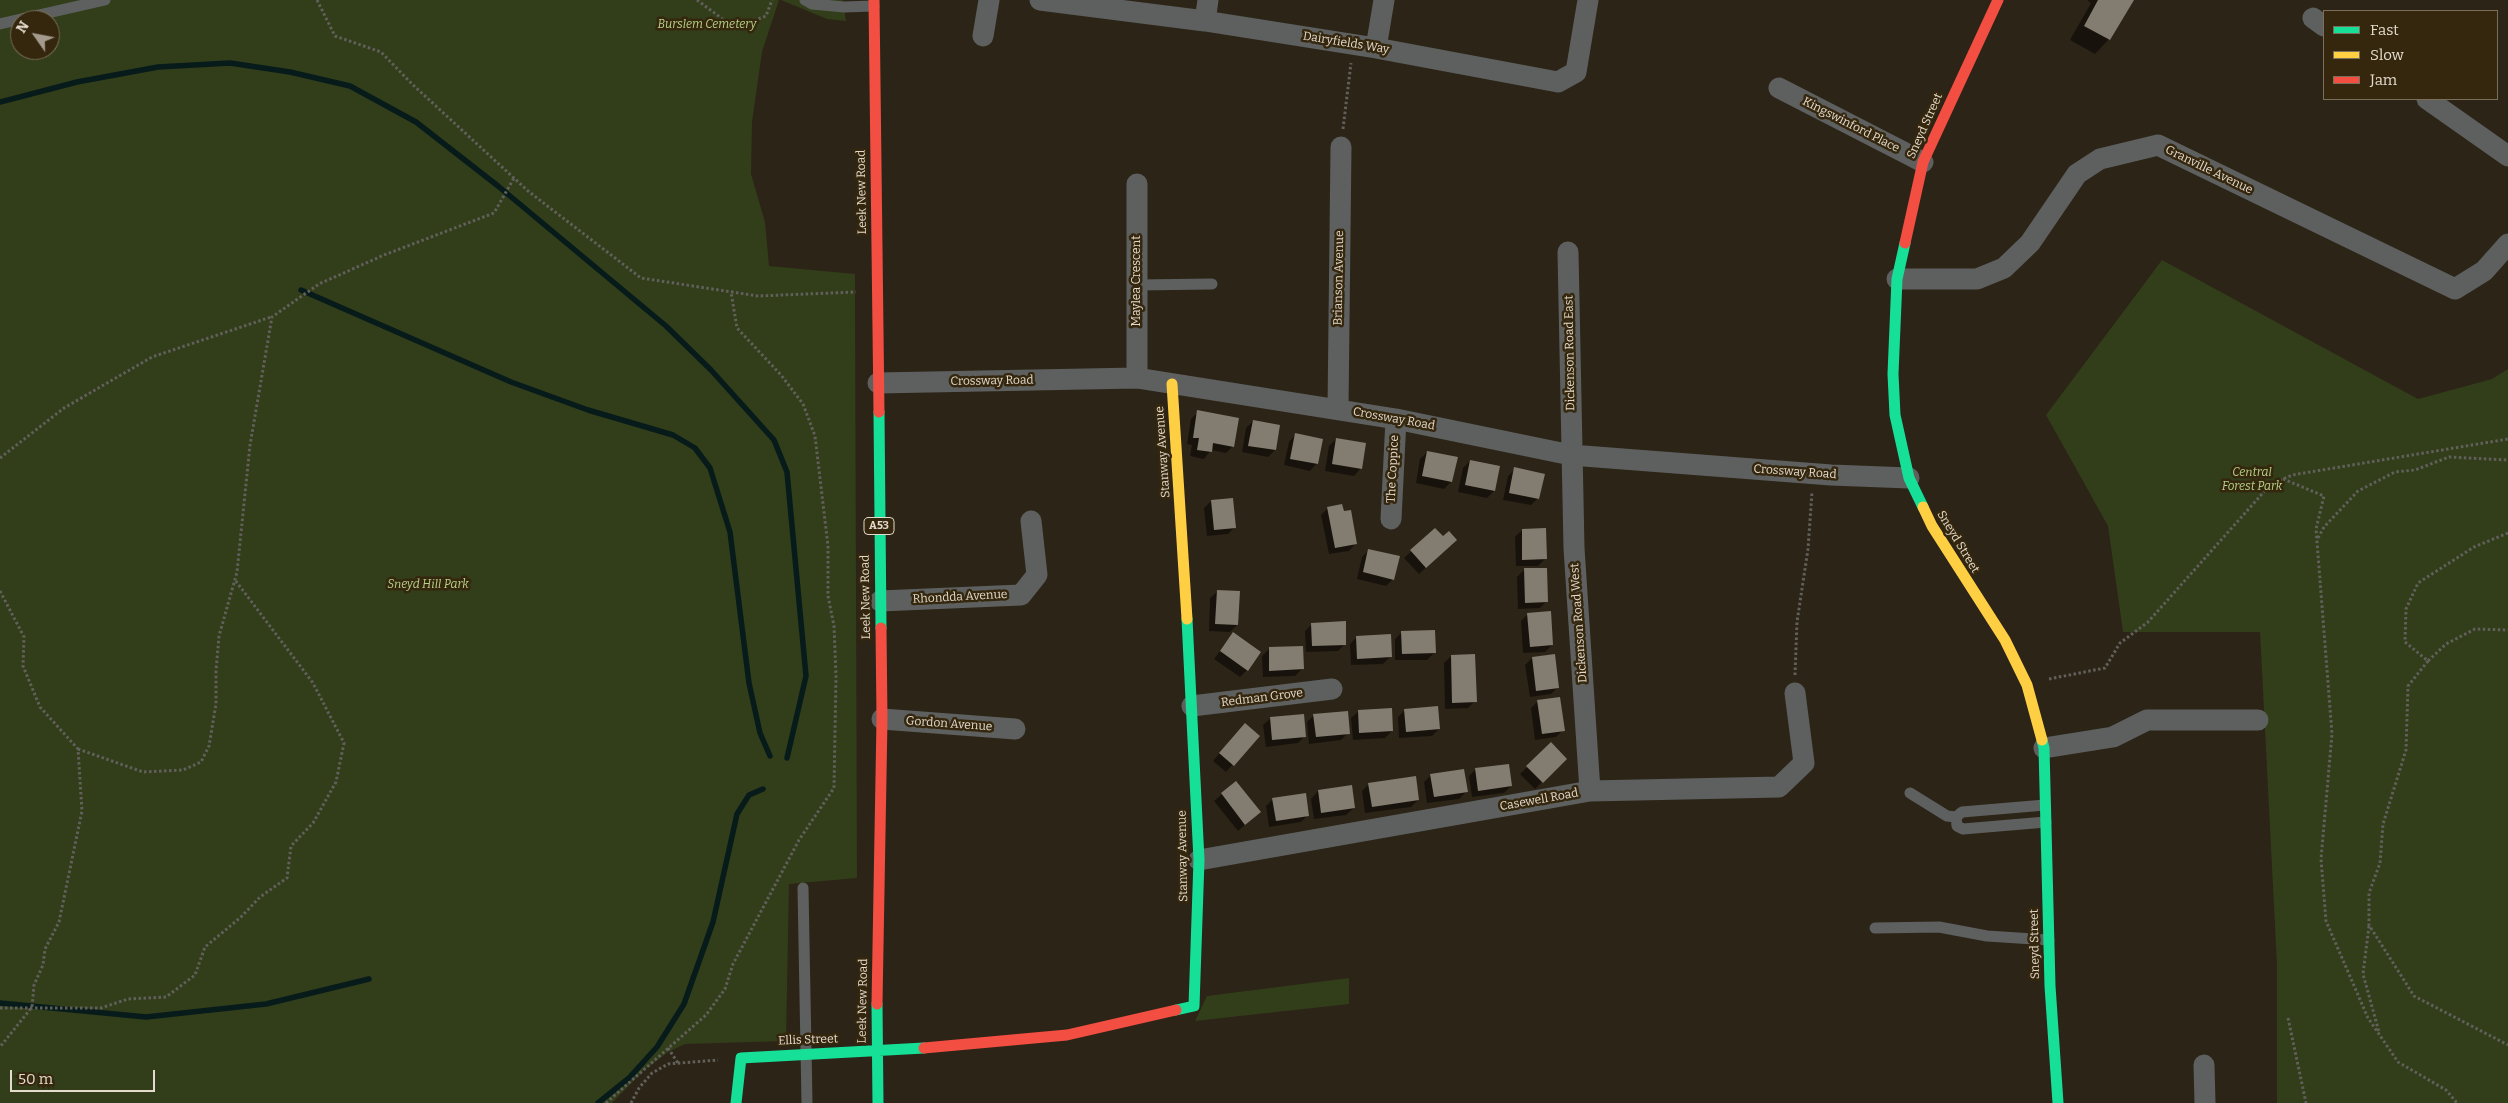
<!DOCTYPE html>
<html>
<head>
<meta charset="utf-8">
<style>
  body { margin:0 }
  #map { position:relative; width:2508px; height:1103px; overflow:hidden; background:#2c2417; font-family:Bitter,serif }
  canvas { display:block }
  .legend { position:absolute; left:2323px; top:10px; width:175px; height:90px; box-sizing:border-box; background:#35270e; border:1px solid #7b6f5a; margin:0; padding:6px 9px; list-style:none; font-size:15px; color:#e4dbcd }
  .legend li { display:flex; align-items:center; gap:10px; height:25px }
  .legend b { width:25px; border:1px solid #7b6f5a }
  .north { position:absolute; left:10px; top:10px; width:50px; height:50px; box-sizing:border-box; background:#35270e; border:1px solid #7b6f5a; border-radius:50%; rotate:303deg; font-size:14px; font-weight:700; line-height:20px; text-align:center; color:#e4dbcd }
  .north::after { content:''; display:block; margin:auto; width:18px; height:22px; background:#a49b8d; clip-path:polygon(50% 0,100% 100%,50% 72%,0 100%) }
  .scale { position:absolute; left:10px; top:1070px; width:145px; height:22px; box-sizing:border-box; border:2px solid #e4dbcd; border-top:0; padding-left:6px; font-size:15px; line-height:18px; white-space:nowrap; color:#e4dbcd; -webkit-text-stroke:4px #35270e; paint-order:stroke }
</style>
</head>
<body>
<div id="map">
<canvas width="2508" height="1103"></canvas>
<ul class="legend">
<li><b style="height:6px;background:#16e098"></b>Fast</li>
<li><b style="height:6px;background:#ffcf43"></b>Slow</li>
<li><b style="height:6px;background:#f24e42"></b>Jam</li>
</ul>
<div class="north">N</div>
<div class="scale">50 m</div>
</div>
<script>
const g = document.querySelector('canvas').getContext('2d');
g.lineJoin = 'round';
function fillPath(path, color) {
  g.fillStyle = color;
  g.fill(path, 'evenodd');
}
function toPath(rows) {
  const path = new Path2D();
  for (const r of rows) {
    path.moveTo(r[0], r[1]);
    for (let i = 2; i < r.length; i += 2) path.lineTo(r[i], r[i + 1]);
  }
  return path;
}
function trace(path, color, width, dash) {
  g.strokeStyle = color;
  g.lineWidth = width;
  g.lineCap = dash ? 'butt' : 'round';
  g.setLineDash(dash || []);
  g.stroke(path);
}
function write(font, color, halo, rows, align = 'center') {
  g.font = font + ' Bitter,serif';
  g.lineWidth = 5;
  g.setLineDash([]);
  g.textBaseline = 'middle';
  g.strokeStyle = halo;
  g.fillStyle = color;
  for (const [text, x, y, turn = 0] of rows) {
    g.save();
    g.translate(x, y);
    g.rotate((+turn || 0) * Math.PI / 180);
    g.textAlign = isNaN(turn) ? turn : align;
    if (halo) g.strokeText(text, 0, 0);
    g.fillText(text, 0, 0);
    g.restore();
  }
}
const green = toPath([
  [0,0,779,0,762,52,752,122,751,174,765,222,769,266,855,274,855,292,857,878,789,884,786,1041,685,1044,668,1052,642,1072,612,1103,0,1103],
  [20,20,50,20,50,50,20,50],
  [781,0,843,0,846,21,827,19],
  [2162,260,2418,399,2492,379,2508,369,2508,1103,2277,1103,2277,965,2260,632,2123,632,2108,526,2046,415],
  [1349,978,1349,1004,1195,1021,1207,996]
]);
const shadow = toPath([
  [2087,0,2132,0,2109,39,2095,54,2070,40,2091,3],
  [1198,412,1233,446,1226,453,1211,450,1204,459,1190,456,1192,445,1187,444,1191,419],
  [1253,421,1275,450,1268,457,1242,452,1246,428],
  [1296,434,1317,463,1310,471,1284,465,1289,442],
  [1336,439,1361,468,1354,476,1325,471,1329,446],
  [1427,452,1451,482,1444,489,1416,483,1420,459],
  [1470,461,1494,491,1487,498,1458,492,1463,468],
  [1515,469,1538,498,1531,505,1503,500,1508,476],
  [1211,501,1235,527,1228,534,1207,536,1204,508],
  [1328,508,1356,543,1349,551,1329,554,1321,515],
  [1435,530,1448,547,1419,574,1404,558],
  [1522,530,1545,559,1538,566,1516,566,1515,537],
  [1369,550,1393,579,1386,586,1357,579,1362,557],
  [1524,570,1547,601,1540,608,1518,609,1517,577],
  [1218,591,1237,625,1230,632,1209,631,1210,598],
  [1528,614,1552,645,1545,652,1523,653,1521,621],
  [1312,624,1345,644,1338,651,1306,652,1305,631],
  [1402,632,1434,653,1427,660,1395,660,1395,639],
  [1233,634,1247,670,1240,677,1214,659],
  [1357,637,1390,657,1383,664,1351,665,1350,644],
  [1269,649,1302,669,1295,676,1263,677,1262,656],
  [1451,656,1475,701,1468,708,1445,709,1444,663],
  [1532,658,1558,687,1551,694,1530,697,1525,665],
  [1538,701,1563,730,1556,737,1535,740,1531,708],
  [1405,710,1439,729,1432,736,1399,738,1398,717],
  [1359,711,1392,731,1385,738,1353,740,1351,718],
  [1314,715,1348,733,1341,740,1309,744,1307,722],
  [1271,718,1305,736,1298,743,1266,747,1263,725],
  [1238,731,1258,736,1226,772,1213,761],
  [1551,744,1565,759,1535,789,1520,774],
  [1476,769,1511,786,1504,793,1472,797,1469,776],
  [1431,775,1466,792,1459,799,1427,803,1424,782],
  [1236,782,1259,812,1238,831,1214,801],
  [1369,784,1418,800,1411,807,1365,813,1362,791],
  [1318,791,1354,808,1346,815,1314,819,1311,799],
  [1273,799,1308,815,1301,822,1269,827,1266,806]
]);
const stream = toPath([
  [0,102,77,82,158,67,230,63,290,72,350,86,416,122,498,186,666,326,711,370,774,440,787,472,806,676,787,758],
  [301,290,511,382,588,410,673,435,695,448,710,468,730,532,749,683,760,733,770,756],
  [0,1003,146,1017,266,1004,369,979],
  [598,1103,629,1078,657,1047,684,1004,713,922,737,814,749,795,763,789]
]);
const building = toPath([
  [2098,0,2134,0,2110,40,2084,26],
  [1197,410,1239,418,1234,447,1213,443,1212,452,1197,450,1199,438,1193,438],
  [1253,420,1280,425,1276,450,1248,446],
  [1295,433,1323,439,1318,464,1290,459],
  [1336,438,1366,443,1362,469,1332,464],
  [1427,451,1458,457,1452,482,1422,476],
  [1470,460,1500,466,1495,491,1465,485],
  [1514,467,1545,474,1539,499,1509,493],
  [1233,498,1236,528,1214,530,1211,500],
  [1342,504,1344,511,1351,510,1357,544,1335,548,1327,507],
  [1435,528,1443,536,1449,531,1457,540,1426,568,1410,550],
  [1546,528,1547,559,1522,560,1522,529],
  [1368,549,1400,556,1394,580,1363,572],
  [1524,568,1547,568,1548,602,1525,603],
  [1217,590,1240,591,1238,625,1215,624],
  [1551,611,1553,645,1530,647,1527,613],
  [1346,621,1346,645,1312,646,1311,623],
  [1435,630,1436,653,1402,654,1401,631],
  [1233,632,1261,652,1248,671,1220,651],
  [1391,634,1392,657,1357,659,1356,636],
  [1303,646,1304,669,1269,671,1269,647],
  [1475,654,1477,702,1452,703,1451,655],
  [1555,654,1559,688,1536,691,1532,657],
  [1560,697,1565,731,1542,734,1537,700],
  [1438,706,1440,729,1406,732,1404,709],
  [1392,708,1393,731,1359,733,1358,710],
  [1348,711,1350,734,1316,737,1313,714],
  [1304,714,1306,737,1272,740,1270,717],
  [1245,723,1260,736,1234,766,1219,753],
  [1551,742,1567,759,1543,783,1526,766],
  [1509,764,1512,786,1478,791,1475,768],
  [1464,769,1468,792,1434,797,1430,774],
  [1416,776,1419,800,1372,807,1368,783],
  [1236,781,1261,812,1245,825,1221,793],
  [1352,785,1355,808,1321,813,1318,790],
  [1306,793,1309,816,1276,821,1272,798]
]);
const path = toPath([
  [317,0,335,36,381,52,412,84,528,191,641,278,758,296,856,292],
  [697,0,728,23,745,24,766,16,772,0],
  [1343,129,1351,63],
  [0,458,64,408,152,357,271,317],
  [2283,479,2324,496,2316,529,2332,734,2321,859,2326,921,2368,1018,2398,1062,2446,1090,2457,1103],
  [2508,533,2474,547,2418,583,2406,609,2405,642,2428,661,2446,644,2475,629,2508,630],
  [2318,538,2324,527,2358,491,2395,472,2415,470,2449,457,2508,460],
  [0,591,24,637,23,666,40,707,78,749,82,811,59,922,45,949,43,965,34,985,32,1007,0,1047],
  [2428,661,2408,686,2406,750,2383,824,2380,863,2369,893,2369,925,2414,996,2508,1045],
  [1795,675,1797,622,1808,549,1812,492],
  [2049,679,2105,668,2120,643,2148,622,2270,485,2292,475,2508,439],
  [78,749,143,772,183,770,201,762,209,746,216,704,216,671,219,636,237,572,250,445,272,317,319,284,384,255,494,213,514,178],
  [2369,926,2363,974,2379,1032],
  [0,1008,101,1008,128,999,166,997,195,975,205,947,241,917,260,897,287,878,291,846,313,823,336,782,344,743,313,683,235,580],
  [2288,1018,2306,1103],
  [668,1048,678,1063],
  [606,1103,706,1015,725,989,733,964,799,840,834,788,836,676,834,626,828,596,828,546,815,436,803,404,781,375,737,328,731,292],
  [631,1103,639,1088,652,1073,668,1064,718,1060]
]);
const lane = toPath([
  [805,0,812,4,844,7,874,6],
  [0,24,105,0],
  [1137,285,1212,284],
  [1910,793,1947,816,1956,817],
  [2045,805,1962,812,1956,817,1957,826,1963,829,2046,822],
  [803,888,807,1103],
  [1875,928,1939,927,1987,936,2049,940]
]);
const street = toPath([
  [1040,0,1205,21,1376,48,1558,82,1576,72,1588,0],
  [2313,18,2324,26],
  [1205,21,1208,0],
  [983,36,989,0],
  [1376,48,1384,0],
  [1779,88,1923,162],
  [2427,99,2508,156],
  [1568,252,1574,548,1590,791],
  [1897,279,1977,279,2004,268,2030,243,2077,174,2100,159,2158,145,2455,289,2484,271,2508,244],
  [1137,378,1137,184],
  [878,383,1137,378,1396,419,1571,455,1831,475,1909,478],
  [1338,409,1341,147],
  [1391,519,1396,419],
  [880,601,1021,595,1037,575,1031,521],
  [1192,706,1332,689],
  [882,719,1015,729],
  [2044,748,2113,737,2147,720,2258,720],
  [1199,860,1590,791,1779,787,1804,763,1795,693],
  [2204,1065,2205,1103]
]);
const fast = toPath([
  [1905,243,1897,279,1893,374,1895,415,1909,478,1923,507],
  [879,412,881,628],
  [2042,740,2044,748,2050,986,2058,1103],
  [877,1004,878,1103],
  [1176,1010,1194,1006,1199,860,1187,619],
  [736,1103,741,1058,924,1048]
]);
const slow = toPath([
  [1172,384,1187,619],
  [1923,507,1932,526,2005,640,2027,685,2042,740]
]);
const jam = toPath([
  [874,0,879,412],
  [1905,243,1923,162,1998,0],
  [877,1004,882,719,881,628],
  [924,1048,1067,1035,1176,1010]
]);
const shields = [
  [879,526,30]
];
const shieldNames = [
  ["A53",879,526]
];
const parkNames = [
  ["Burslem Cemetery",707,25],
  ["Central",2252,473],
  ["Forest Park",2252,487],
  ["Sneyd Hill Park",428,585]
];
const streetNames = [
  ["Dairyfields Way",1346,43,9],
  ["Kingswinford Place",1851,125,27],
  ["Sneyd Street",1925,126,-66],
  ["Granville Avenue",2209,170,26],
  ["Leek New Road",862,192,-91],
  ["Brianson Avenue",1339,278,-89],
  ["Maylea Crescent",1137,281,-90],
  ["Dickenson Road East",1570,353,-91],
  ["Crossway Road",992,381,-1],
  ["Crossway Road",1394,419,10],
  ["Stanway Avenue",1163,452,-94],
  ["The Coppice",1393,469,-87],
  ["Crossway Road",1795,472,4],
  ["Sneyd Street",1958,542,59],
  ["Leek New Road",866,597,-91],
  ["Rhondda Avenue",960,597,-3],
  ["Dickenson Road West",1579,623,-94],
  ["Redman Grove",1262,698,-7],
  ["Gordon Avenue",949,724,4],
  ["Casewell Road",1539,800,-10],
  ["Stanway Avenue",1183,856,-91],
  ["Sneyd Street",2035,944,-91],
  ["Leek New Road",863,1001,-89],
  ["Ellis Street",808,1040,-2]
];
fillPath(green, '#323d1a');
fillPath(shadow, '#0007');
trace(stream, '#071b1b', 5.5);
fillPath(building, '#837d71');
trace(path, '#61605b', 3, [2.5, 2.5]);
trace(lane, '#5d605f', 11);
trace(street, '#5d605f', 21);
trace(fast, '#16e098', 11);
trace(slow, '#ffcf43', 11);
trace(jam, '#f24e42', 11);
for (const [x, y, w] of shields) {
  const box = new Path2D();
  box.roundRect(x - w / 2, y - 8.5, w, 17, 4);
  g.fillStyle = '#35270e';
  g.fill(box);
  trace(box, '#e4dbcd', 1);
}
write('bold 11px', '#e4dbcd', null, shieldNames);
write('italic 12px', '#b5d388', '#35270e', parkNames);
write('12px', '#e4dbcd', '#35270e', streetNames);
</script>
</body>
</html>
